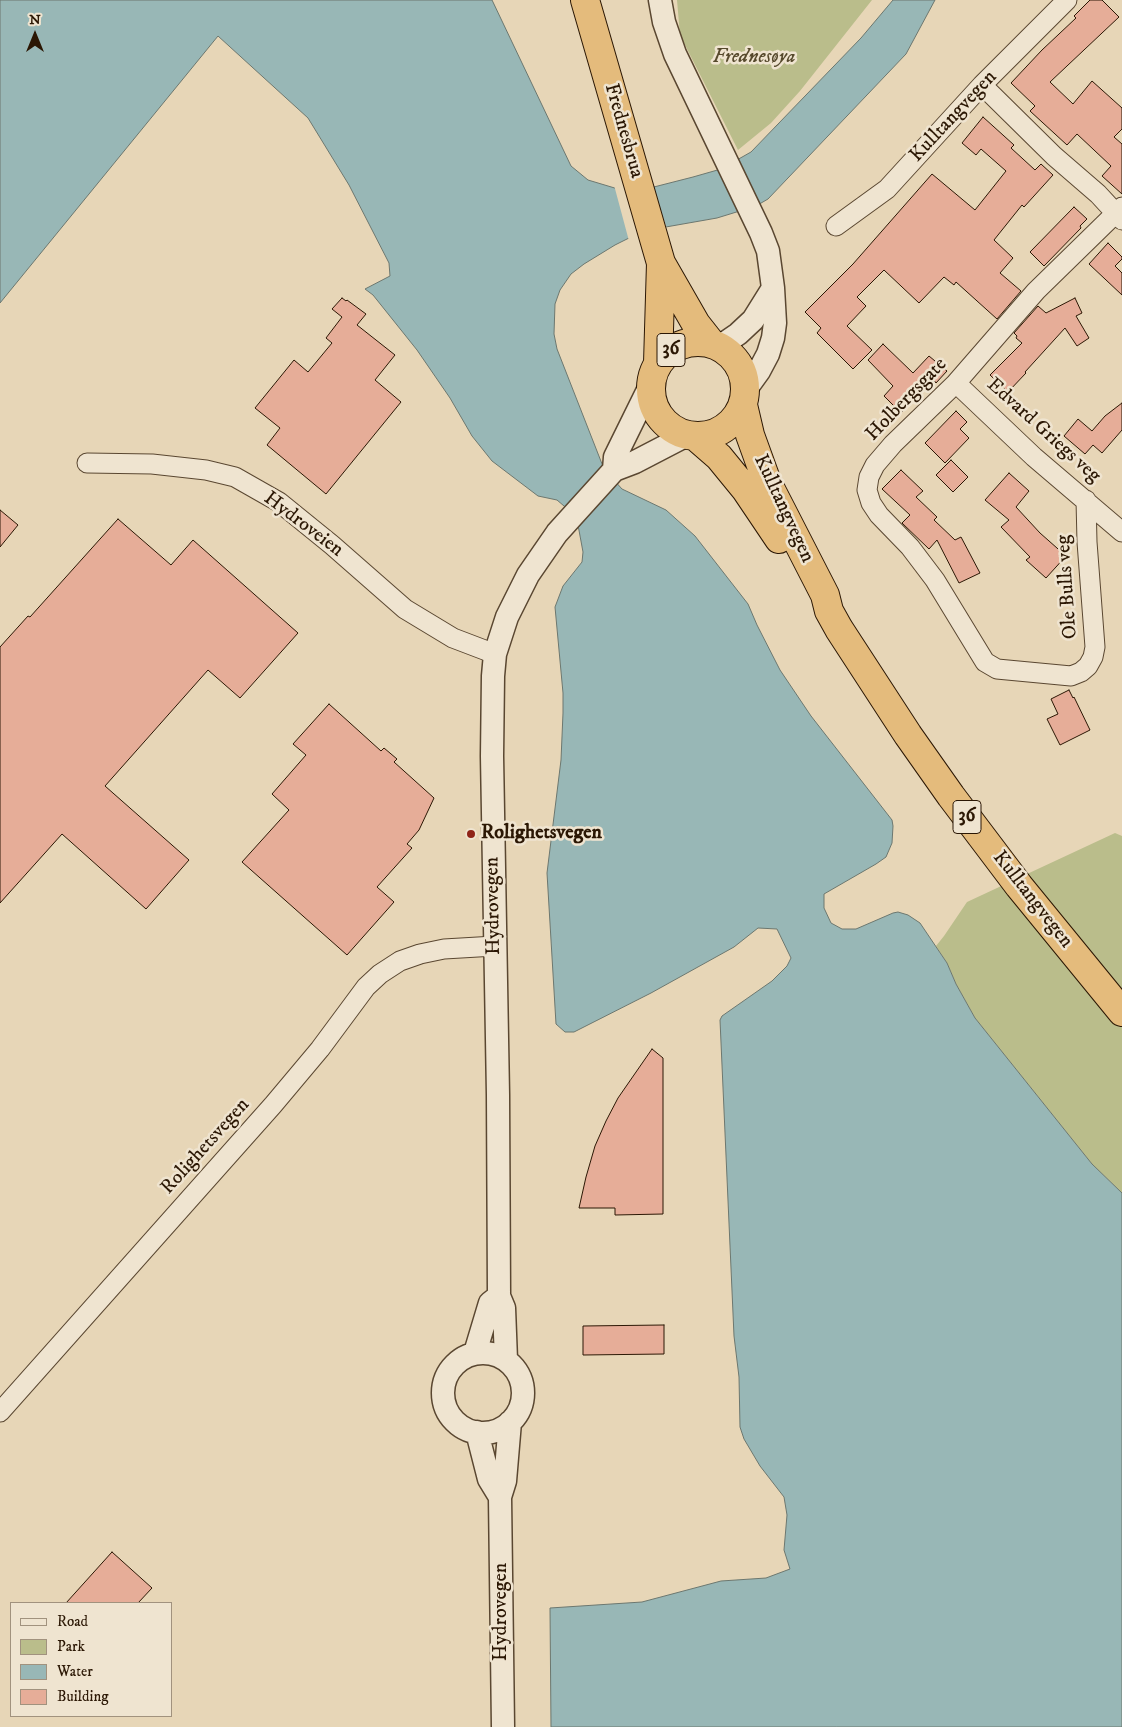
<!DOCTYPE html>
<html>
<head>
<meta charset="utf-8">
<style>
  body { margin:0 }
  #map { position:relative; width:1122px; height:1727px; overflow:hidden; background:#e7d6b7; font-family:"IM FELL DW Pica",serif }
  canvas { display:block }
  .legend { position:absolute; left:10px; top:1602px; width:162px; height:115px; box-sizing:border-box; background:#efe4d0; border:1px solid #a1927e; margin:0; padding:6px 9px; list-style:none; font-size:15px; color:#2b1704 }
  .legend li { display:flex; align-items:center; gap:10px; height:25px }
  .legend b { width:25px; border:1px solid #a1927e }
  .north { position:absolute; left:10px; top:10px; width:50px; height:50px; -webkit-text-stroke:4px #efe4d0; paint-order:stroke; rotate:0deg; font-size:14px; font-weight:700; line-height:20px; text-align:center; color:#2b1704 }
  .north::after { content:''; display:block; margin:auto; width:18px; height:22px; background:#2b1704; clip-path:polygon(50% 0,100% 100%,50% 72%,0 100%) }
</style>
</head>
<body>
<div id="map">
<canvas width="1122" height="1727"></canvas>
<ul class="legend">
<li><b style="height:6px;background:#efe4d0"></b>Road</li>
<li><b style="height:14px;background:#babd8b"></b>Park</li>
<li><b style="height:14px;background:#98b7b6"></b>Water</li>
<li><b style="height:14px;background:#e6ad98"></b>Building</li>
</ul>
<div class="north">N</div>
</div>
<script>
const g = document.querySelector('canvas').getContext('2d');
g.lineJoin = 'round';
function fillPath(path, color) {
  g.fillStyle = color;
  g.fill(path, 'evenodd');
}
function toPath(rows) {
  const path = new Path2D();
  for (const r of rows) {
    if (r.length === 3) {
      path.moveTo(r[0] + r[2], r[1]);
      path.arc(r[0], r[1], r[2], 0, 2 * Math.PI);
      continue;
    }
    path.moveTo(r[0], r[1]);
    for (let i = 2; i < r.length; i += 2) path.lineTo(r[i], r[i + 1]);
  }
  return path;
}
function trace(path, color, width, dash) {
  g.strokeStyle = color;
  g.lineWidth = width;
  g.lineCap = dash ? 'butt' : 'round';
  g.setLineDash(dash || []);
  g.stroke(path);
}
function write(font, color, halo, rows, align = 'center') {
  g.font = font + ' "IM FELL DW Pica",serif';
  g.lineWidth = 5;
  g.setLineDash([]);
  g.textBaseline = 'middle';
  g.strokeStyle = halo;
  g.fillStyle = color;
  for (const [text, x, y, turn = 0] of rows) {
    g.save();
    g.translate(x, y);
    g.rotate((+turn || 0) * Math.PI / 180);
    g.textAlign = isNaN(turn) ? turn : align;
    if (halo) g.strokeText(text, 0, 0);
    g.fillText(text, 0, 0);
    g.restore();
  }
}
const green = toPath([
  [677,0,872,0,800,91,771,123,738,150,680,35],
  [1115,833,1122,836,1122,1193,1092,1164,975,1018,956,984,947,963,936,946,944,936,967,902]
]);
const water = toPath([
  [0,0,492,0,571,166,588,180,618,189,646,189,693,177,721,169,751,152,861,38,893,0,935,0,906,54,768,199,756,206,717,218,643,231,615,245,584,264,571,274,560,290,555,304,554,334,557,349,604,469,622,489,666,510,695,536,748,604,757,625,780,670,811,716,892,820,893,826,892,843,886,857,876,864,824,894,824,908,831,923,842,929,856,929,893,913,898,912,908,915,920,923,947,963,956,984,975,1018,1092,1164,1122,1193,1122,1727,551,1727,550,1608,642,1602,721,1581,766,1578,790,1569,784,1550,787,1515,784,1497,760,1466,744,1439,740,1427,739,1377,734,1336,720,1020,722,1016,772,981,787,966,791,958,777,929,758,928,734,947,651,993,574,1032,565,1032,556,1024,547,873,561,760,563,713,563,693,555,607,563,586,582,562,583,552,578,525,571,512,557,500,538,496,492,461,472,436,450,398,417,350,373,295,365,289,390,276,389,263,349,185,308,118,218,36,0,303,0,0]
]);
const pier = toPath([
  [652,184,667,229,644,233,629,241,614,185,619,186,645,186]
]);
const building = toPath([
  [1090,0,1102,0,1119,17,1050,82,1073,104,1092,81,1122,108,1122,129,1114,137,1122,144,1122,194,1102,176,1111,166,1077,134,1067,145,1030,111,1035,106,1011,83,1042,50,1076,18,1074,16,1090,0],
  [983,117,1014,145,1011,148,1035,170,1041,164,1053,175,1024,207,1022,205,994,240,1013,258,1000,273,1021,291,997,319,956,282,954,285,944,277,919,303,884,270,857,297,866,306,847,326,872,350,853,369,817,333,821,328,805,312,853,264,932,174,975,210,1006,171,981,149,976,155,962,143,983,117],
  [1074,207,1087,219,1080,226,1081,228,1044,266,1030,252,1074,207],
  [1108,243,1122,257,1122,259,1115,266,1122,273,1122,295,1089,264,1108,243],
  [342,298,346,301,347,300,366,314,357,325,395,355,375,380,401,402,326,494,267,445,280,428,255,408,294,360,308,372,332,343,326,338,342,317,332,309,342,298],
  [1075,298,1082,313,1076,316,1089,338,1077,346,1065,328,1025,372,1026,373,1008,392,990,375,1022,343,1016,338,1017,336,1014,333,1038,306,1046,313,1075,298],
  [883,344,913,373,929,356,947,371,936,383,933,379,901,413,884,396,893,386,868,360,883,344],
  [1122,403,1122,430,1102,453,1093,445,1085,454,1064,436,1078,419,1092,431,1105,416,1122,403],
  [956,411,967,422,960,429,969,438,945,463,925,443,956,411],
  [951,460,968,477,953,492,936,475,951,460],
  [901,470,923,491,916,497,937,517,934,520,955,540,961,537,980,573,959,583,937,540,929,549,902,523,910,515,882,489,901,470],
  [1009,473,1029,491,1016,507,1040,533,1066,556,1046,578,1026,560,1030,557,1001,527,1009,520,985,500,1009,473],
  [0,510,18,525,0,547,0,510],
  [118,519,171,565,193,540,298,633,240,698,208,670,105,786,189,860,146,909,62,834,0,903,0,647,28,616,30,617,118,519],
  [1069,690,1073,698,1074,697,1090,730,1060,745,1047,719,1058,714,1051,699,1069,690],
  [329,704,381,751,384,748,397,759,394,762,434,798,419,830,407,844,412,848,377,887,394,902,347,955,242,862,289,810,272,794,306,755,293,744,329,704],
  [652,1049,663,1058,663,1214,615,1215,615,1208,579,1208,586,1177,595,1146,606,1121,618,1098,652,1049],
  [664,1325,664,1354,583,1355,583,1326,664,1325],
  [112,1552,152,1588,138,1603,66,1603,112,1552]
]);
const minor = toPath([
  [982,85,1054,156,1098,194,1122,220],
  [836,226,887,189,982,85,1067,0],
  [956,383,1034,457,1122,532],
  [87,463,152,464,206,470,235,477,279,502,332,545,405,609,453,638,495,654],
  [1086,500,1087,542,1095,647,1093,657,1088,666,1081,672,1071,676,997,669,985,662,935,580,910,547,879,515,871,503,867,490,869,477,875,465,893,444,956,383,1036,291,1122,207],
  [0,1412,273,1105,320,1049,366,987,380,974,400,961,420,954,444,949,495,946]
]);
const tertiary = toPath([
  [660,0,664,22,675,54,761,233,768,251,773,288,775,323,773,338,768,354,759,371,746,389],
  [719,347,738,334,753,320,773,288],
  [614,470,615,457,650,386],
  [614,470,635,462,687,435],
  [475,1353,490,1303,499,1296],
  [483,1393,40],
  [506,1360,504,1308,499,1296,498,1095,492,756,493,676,495,654,507,617,528,575,557,533,614,470],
  [477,1432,489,1479,500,1497],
  [503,1727,500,1497,505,1481,510,1422]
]);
const trunk = toPath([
  [585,0,661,263,696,324,711,343],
  [698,389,47],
  [658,363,661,263],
  [743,405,750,435,767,482,825,595,829,611,839,629,908,735,951,796,1019,886,1122,1012],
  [696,437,719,457,746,490,779,539]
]);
const markers = [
  [471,834,5,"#8f2418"]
];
const shields = [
  [671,350,28],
  [967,817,28]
];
const shieldNames = [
  ["36",671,350],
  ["36",967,817]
];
const parkNames = [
  ["Frednesøya",754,58]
];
const streetNames = [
  ["Kulltangvegen",954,117,-47],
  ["Frednesbrua",623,131,74],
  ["Holbergsgate",907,400,-46],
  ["Edvard Griegs veg",1043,431,42],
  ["Kulltangvegen",783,509,65],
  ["Hydroveien",303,525,37],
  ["Ole Bulls veg",1068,587,-94],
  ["Kulltangvegen",1032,900,52],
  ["Hydrovegen",494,906,-91],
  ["Rolighetsvegen",206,1147,-48],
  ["Hydrovegen",502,1612,-90]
];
const poiNames = [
  ["Rolighetsvegen",481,834]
];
fillPath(green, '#babd8b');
fillPath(water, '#98b7b6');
trace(water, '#6c776f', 1);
fillPath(pier, '#e7d6b7');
fillPath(building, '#e6ad98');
trace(building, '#2b1704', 1);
trace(minor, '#5a4731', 21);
trace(tertiary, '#5a4731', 25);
trace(trunk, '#2b1704', 30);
trace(minor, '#efe4d0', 19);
trace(tertiary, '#efe4d0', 22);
trace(trunk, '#e4bb7c', 28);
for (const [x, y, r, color] of markers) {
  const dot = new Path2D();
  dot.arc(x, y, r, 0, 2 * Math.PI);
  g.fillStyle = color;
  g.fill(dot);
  trace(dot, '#efe4d0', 2);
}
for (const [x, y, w] of shields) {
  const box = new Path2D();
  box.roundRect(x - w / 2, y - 16.5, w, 33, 4);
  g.fillStyle = '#efe4d0';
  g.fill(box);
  trace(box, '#2b1704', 1);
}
write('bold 19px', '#2b1704', null, shieldNames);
write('italic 20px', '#56492c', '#efe4d0', parkNames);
write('20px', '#2b1704', '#efe4d0', streetNames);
write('bold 20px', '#2b1704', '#efe4d0', poiNames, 'left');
</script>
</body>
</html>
